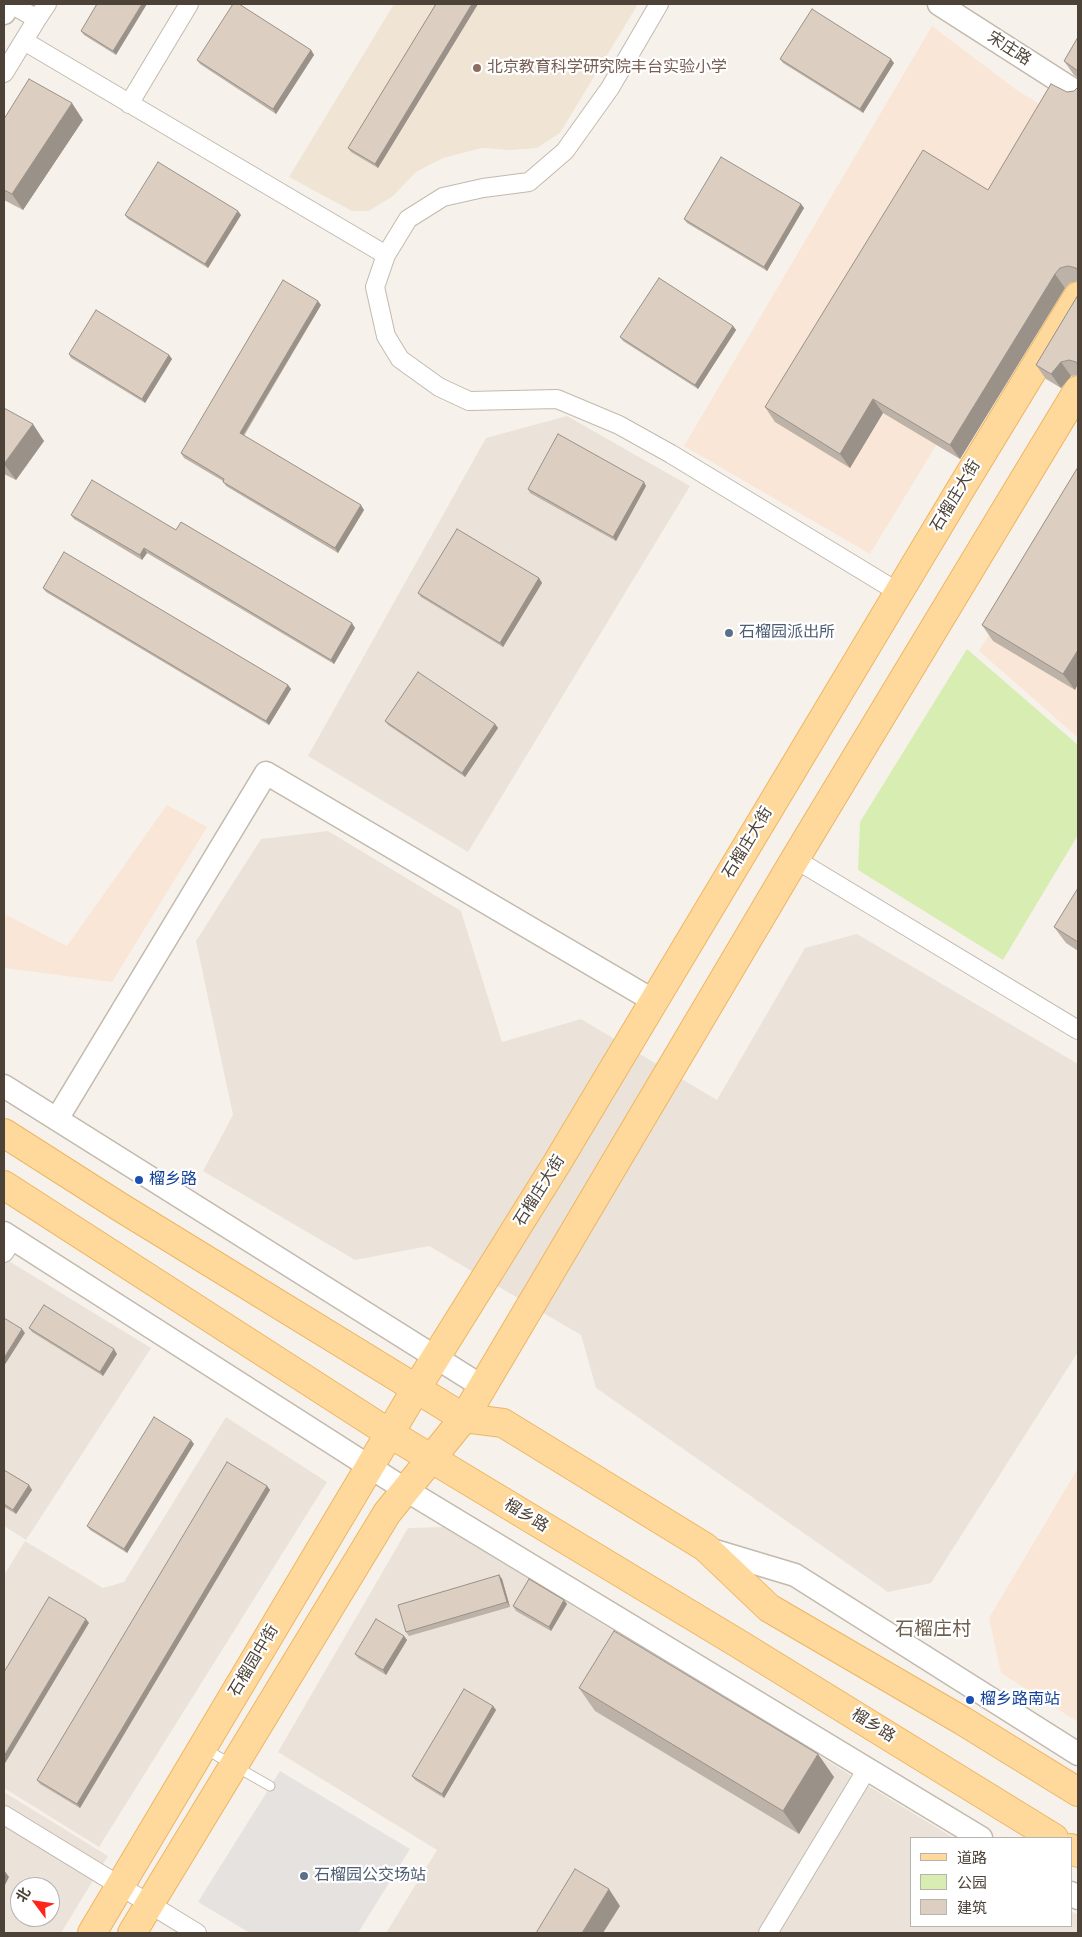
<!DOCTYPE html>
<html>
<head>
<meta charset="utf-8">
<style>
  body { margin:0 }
  #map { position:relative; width:1082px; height:1937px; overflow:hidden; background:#f6f2eb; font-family:"DejaVu Sans","Noto Sans SC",sans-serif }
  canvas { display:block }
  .frame { position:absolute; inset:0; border:5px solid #4c4238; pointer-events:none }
  .legend { position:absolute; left:910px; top:1837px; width:162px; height:90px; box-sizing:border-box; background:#fff; border:1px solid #b7b3af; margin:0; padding:6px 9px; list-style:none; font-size:15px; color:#4c4238 }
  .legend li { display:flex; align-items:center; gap:10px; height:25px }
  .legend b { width:25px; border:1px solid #b7b3af }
  .north { position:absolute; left:10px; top:1877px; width:50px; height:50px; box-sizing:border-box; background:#fff; border:1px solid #b7b3af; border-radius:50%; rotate:301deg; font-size:14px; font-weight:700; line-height:20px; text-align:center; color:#4c4238 }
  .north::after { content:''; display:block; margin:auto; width:18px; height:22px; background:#ff2519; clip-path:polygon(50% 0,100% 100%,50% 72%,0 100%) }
</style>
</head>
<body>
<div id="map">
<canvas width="1082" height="1937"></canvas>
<div class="frame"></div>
<ul class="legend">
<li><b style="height:6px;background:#ffd99b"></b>道路</li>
<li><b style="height:14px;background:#d8edb2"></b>公园</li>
<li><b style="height:14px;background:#dccfc2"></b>建筑</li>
</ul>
<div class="north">北</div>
</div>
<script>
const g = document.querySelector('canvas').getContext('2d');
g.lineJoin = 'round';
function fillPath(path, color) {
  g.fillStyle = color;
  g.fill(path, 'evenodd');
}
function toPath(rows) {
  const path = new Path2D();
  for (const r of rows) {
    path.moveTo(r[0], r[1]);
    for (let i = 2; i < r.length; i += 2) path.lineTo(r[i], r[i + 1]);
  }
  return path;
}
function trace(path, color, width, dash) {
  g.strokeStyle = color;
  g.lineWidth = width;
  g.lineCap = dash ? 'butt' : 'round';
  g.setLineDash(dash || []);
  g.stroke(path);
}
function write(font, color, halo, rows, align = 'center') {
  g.font = font + ' "DejaVu Sans","Noto Sans SC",sans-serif';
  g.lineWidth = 4.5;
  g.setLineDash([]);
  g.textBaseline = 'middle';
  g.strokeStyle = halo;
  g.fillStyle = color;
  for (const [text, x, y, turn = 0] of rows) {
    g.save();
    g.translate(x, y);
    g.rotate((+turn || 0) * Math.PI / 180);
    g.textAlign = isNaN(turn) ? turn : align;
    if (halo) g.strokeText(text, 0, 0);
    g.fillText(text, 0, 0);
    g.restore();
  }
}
const residential = toPath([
  [567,416,690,486,468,852,308,756,486,438],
  [328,831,461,911,502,1042,581,1019,717,1100,805,948,857,934,1078,1064,1078,1352,931,1583,888,1592,596,1388,581,1335,429,1246,355,1260,203,1171,233,1115,196,941,261,839],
  [4,1258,151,1348,26,1540,4,1526],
  [226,1417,327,1482,99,1847,4,1788,4,1575,25,1541,103,1588,124,1582],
  [443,1527,954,1838,911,1838,911,1926,1071,1926,1071,1911,1078,1915,1078,1933,386,1933,437,1850,278,1752,408,1528],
  [4,1792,108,1856,61,1933,4,1933],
  [20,1887,50,1887,50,1917,20,1917]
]);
const commercial = toPath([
  [932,26,1018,91,1078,127,1078,212,870,554,684,446],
  [1078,491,1078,733,1076,736,979,651],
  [167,805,207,827,112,982,4,968,4,914,67,946],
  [1078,1468,1078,1722,1001,1673,989,1618]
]);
const education = toPath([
  [394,4,638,4,560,133,537,148,510,150,482,148,443,158,416,172,393,196,369,211,352,211,289,177]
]);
const green = toPath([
  [967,649,1078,745,1078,835,1003,960,858,870,860,822]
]);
const parking = toPath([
  [280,1771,410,1849,358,1933,250,1933,198,1902]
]);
const service = toPath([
  [205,1749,270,1786]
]);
const minor = toPath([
  [659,4,610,88,565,151,529,182,483,188,443,197,408,219,386,255,375,287,386,336,400,359,439,387,469,401,557,399,619,425,671,454,898,592],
  [37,19,47,4],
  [24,41,386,255],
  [4,73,37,19,11,4],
  [129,104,189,4],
  [795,859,1078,1030],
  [4,1253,13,1239],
  [4,1815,197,1933],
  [768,1933,867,1769]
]);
const tertiary = toPath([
  [939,4,1078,93],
  [4,13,10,4],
  [4,1086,483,1387],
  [57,1119,266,773,654,1001],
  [4,1233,406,1490,981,1838],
  [705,1548,795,1575,1078,1754],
  [1071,1893,1078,1898]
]);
const primary = toPath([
  [4,1133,120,1207,464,1418,503,1423,705,1547,769,1608,963,1721,1078,1792],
  [4,1185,389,1433,739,1644,1054,1838],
  [1071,1848,1078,1853],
  [92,1933,416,1389,557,1163,963,485,1078,296],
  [132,1933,387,1513,464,1418,795,859,1078,390]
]);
const wall = toPath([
  [97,4,116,55,84,35,81,31],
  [436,4,478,4,378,168,351,152,348,148],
  [1078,37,1078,78,1074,75,1064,61],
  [311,50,314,55,276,114,200,64,197,60],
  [780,59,894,63,863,113,783,63],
  [1078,87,1078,281,1070,283,1065,288,960,459,883,413,850,468,775,422,765,407,988,190,1067,92,1074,91],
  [4,119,83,120,23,210,4,200],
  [801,204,804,208,767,271,687,223,684,219],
  [125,215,241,215,208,268,128,219],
  [1078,295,1078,375,1071,376,1061,388,1046,379,1036,365],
  [321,305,244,436,364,510,338,553,226,486,223,481,184,458,181,453],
  [733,326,736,330,698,389,623,341,620,337],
  [69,354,169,355,172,359,145,403,71,358],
  [4,408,44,441,16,480,4,474],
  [1078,467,1075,690,993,641,982,625],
  [646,486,616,541,530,493,528,489],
  [71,515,176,530,355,628,334,664,147,553,142,560,74,519],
  [539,578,542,583,503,647,421,597,418,593],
  [43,588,288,685,291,689,269,725,46,592],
  [385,721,495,724,498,728,465,777,388,725],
  [1078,888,1078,951,1066,943,1054,927],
  [29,1328,117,1354,103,1376,32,1332],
  [194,1444,127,1553,90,1530,87,1526],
  [4,1470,29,1485,32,1490,16,1514,4,1507],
  [267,1486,270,1490,80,1808,40,1784,37,1780],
  [499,1575,502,1579,510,1607,409,1636,406,1632],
  [564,1600,567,1604,551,1631,516,1611,513,1606],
  [404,1636,407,1640,386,1675,358,1658,355,1654],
  [579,1688,834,1777,799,1834,595,1711],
  [493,1706,496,1710,444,1798,415,1780,412,1776]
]);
const shadedWall = toPath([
  [142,4,147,4,116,55,113,51],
  [472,4,478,4,378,168,375,164],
  [311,50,314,55,276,114,273,109],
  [891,59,894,63,863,113,860,109],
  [72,103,83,120,23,210,12,194],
  [801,204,804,208,767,271,764,267],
  [238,211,241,215,208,268,205,264],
  [1055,274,1065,288,960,459,950,445],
  [318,301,321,305,242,437,240,433],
  [733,326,736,330,698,389,695,385],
  [169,355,172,359,145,403,142,399],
  [1061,362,1071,376,1061,388,1051,374],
  [873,399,883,413,850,468,840,454],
  [33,424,44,441,16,480,4,464],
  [644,482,646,486,616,541,613,537],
  [361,505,364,510,338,553,335,548],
  [144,548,147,553,142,560,140,555],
  [539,578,542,583,503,647,500,643],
  [352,623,355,628,334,664,331,660],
  [1078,650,1078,684,1075,690,1063,674],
  [288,685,291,689,269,725,266,721],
  [495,724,498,728,465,777,462,773],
  [22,1329,25,1333,4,1366,4,1358],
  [114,1349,117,1354,103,1376,100,1372],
  [191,1440,194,1444,127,1553,124,1549],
  [29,1485,32,1490,16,1514,13,1510],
  [267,1486,270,1490,80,1808,77,1804],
  [499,1575,502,1579,510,1607,507,1602],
  [564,1600,567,1604,551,1631,549,1627],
  [86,1619,89,1623,4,1765,4,1756],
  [404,1636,407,1640,386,1675,383,1670],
  [493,1706,496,1710,444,1798,442,1794],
  [818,1754,834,1777,799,1834,783,1811],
  [6,1873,9,1877,4,1887,4,1878],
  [609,1889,620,1906,603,1933,582,1933]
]);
const building = toPath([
  [97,4,142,4,113,51,81,31,97,4],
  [233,4,239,4,311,50,273,109,197,60,233,4],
  [436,4,472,4,375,164,348,148,436,4],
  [812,9,891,59,860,109,780,59,812,9],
  [1078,37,1078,71,1064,61,1078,37],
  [29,79,72,103,12,194,4,190,4,119,29,79],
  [1051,84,1067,92,1074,91,1078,87,1078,271,1076,268,1068,266,1060,268,1055,274,950,445,873,399,840,454,765,407,923,150,988,190,1051,84],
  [721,157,801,204,764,267,684,219,721,157],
  [158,162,238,211,205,264,125,215,158,162],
  [659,278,733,326,695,385,620,337,659,278],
  [283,280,318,301,240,433,361,505,335,548,223,482,224,479,181,453,283,280],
  [1078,295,1078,365,1076,362,1069,360,1061,362,1051,374,1036,365,1078,295],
  [96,310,169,355,142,399,69,354,96,310],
  [4,408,33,424,4,464,4,408],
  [558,434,644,482,613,537,528,489,558,434],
  [1078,467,1078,650,1063,674,982,625,1078,467],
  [92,480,176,530,181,522,352,623,331,660,144,548,140,555,71,515,92,480],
  [457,529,539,578,500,643,418,593,457,529],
  [64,552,288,685,266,721,43,588,64,552],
  [418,672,495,724,462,773,385,721,418,672],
  [1078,888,1078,942,1054,927,1078,888],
  [44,1305,114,1349,100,1372,29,1328,44,1305],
  [4,1318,22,1329,4,1358,4,1318],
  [154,1417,191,1440,124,1549,87,1526,154,1417],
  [227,1462,267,1486,77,1804,37,1780,227,1462],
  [4,1470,29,1485,13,1510,4,1504,4,1470],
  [499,1575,507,1602,406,1632,398,1605,499,1575],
  [529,1579,564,1600,549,1627,513,1606,529,1579],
  [49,1597,86,1619,4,1756,4,1672,49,1597],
  [376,1619,404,1636,383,1670,355,1654,376,1619],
  [614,1631,818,1754,783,1811,579,1688,614,1631],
  [464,1689,493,1706,442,1794,412,1776,464,1689],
  [575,1869,609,1889,582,1933,536,1933,575,1869],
  [4,1872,6,1873,4,1878,4,1872]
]);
const markers = [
  [477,68,5,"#8d6e63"],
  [729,633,5,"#5c6f8a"],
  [139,1180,5,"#1a4fb4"],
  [970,1700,5,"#1a4fb4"],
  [304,1876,5,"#5c6f8a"]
];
const streetNames = [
  ["宋庄路",1009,49,33],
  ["石榴庄大街",956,496,-59],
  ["石榴庄大街",748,843,-59],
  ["石榴庄大街",540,1191,-58],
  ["榴乡路",526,1516,31],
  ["石榴园中街",254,1661,-59],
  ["榴乡路",873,1726,32]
];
const educationNames = [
  ["北京教育科学研究院丰台实验小学",487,68]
];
const serviceNames = [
  ["石榴园派出所",739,633],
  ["石榴园公交场站",314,1876]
];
const transitNames = [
  ["榴乡路",149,1180],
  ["榴乡路南站",980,1700]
];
const quarterNames = [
  ["石榴庄村",933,1630]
];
fillPath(residential, '#ebe3d9');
fillPath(commercial, '#f9e6d6');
fillPath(education, '#f0e5d4');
fillPath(green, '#d8edb2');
fillPath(parking, '#e5e2df');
trace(service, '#c3b9ad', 11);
trace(minor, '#c3b9ad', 20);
trace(tertiary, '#c3b9ad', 25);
trace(primary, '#edb563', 30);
trace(service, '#fff', 9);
trace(minor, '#fff', 18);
trace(tertiary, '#fff', 22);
trace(primary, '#ffd99b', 28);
fillPath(wall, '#bdb2a7');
fillPath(shadedWall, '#9a9188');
fillPath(building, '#dccfc2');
trace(building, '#9a9188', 1);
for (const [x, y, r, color] of markers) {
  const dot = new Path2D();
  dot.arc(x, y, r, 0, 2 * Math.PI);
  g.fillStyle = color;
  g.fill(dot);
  trace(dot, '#fff', 2);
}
write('16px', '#4c4238', '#fff', streetNames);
write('16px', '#785e54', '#fff', educationNames, 'left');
write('16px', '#4e5e75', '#fff', serviceNames, 'left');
write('16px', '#164399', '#fff', transitNames, 'left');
write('19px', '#6f5f4e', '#fff', quarterNames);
</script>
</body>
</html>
